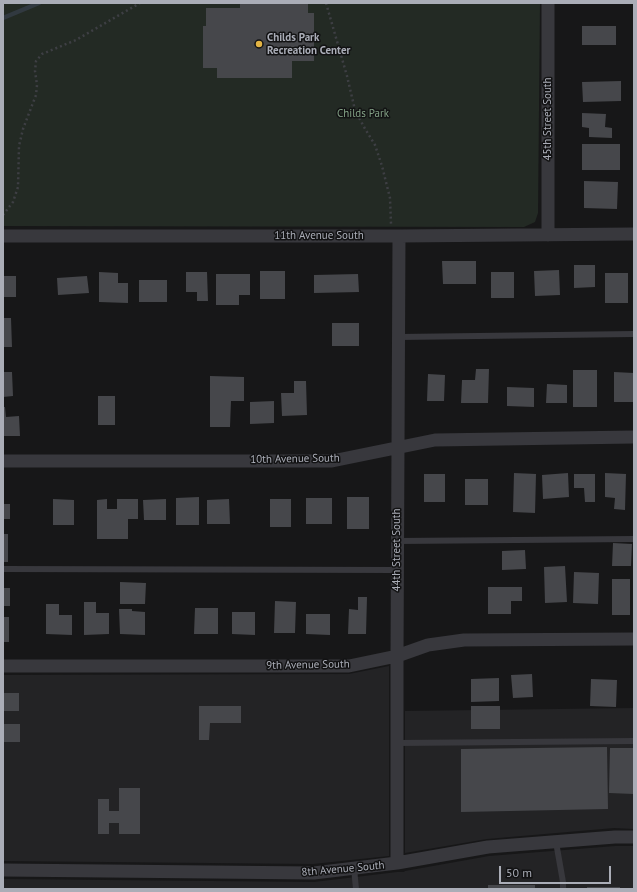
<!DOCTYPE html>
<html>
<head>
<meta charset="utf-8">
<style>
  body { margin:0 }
  #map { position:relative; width:637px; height:892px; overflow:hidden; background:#171718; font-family:"PT Sans",sans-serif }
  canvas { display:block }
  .frame { position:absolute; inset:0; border:4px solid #aaadb7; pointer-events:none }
  .scale { position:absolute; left:499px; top:866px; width:112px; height:18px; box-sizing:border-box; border:2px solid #aaadb7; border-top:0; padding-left:5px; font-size:12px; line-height:14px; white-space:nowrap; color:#aaadb7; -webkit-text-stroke:3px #121213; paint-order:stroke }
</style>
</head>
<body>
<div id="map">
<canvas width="637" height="892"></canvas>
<div class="frame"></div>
<div class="scale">50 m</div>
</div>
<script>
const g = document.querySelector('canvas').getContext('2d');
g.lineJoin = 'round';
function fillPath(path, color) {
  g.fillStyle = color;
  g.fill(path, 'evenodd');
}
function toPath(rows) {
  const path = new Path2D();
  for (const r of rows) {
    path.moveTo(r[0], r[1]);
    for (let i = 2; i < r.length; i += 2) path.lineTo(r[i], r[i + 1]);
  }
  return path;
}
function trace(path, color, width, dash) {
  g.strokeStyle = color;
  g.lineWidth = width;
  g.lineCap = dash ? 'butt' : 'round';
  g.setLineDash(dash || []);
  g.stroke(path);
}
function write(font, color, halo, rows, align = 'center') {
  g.font = font + ' "PT Sans",sans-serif';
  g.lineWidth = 3;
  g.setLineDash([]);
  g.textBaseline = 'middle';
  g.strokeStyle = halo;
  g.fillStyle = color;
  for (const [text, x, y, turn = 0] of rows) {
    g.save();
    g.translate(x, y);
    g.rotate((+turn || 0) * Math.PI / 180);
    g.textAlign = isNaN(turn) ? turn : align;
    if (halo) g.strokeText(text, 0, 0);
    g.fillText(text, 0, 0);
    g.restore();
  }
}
const built = toPath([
  [389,666,389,856,313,864,3,861,3,675,349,674],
  [634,708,634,829,614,828,487,839,405,853,405,711],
  [615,846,634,846,634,889,3,889,3,879,314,882,397,872,404,872,405,871,489,856]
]);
const green = toPath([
  [3,3,540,3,538,213,535,222,524,227,3,226]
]);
const stream = toPath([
  [3,18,39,3]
]);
const building = toPath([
  [240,3,308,3,308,13,314,13,314,61,292,61,292,78,217,78,217,68,203,68,203,26,206,26,206,8,240,8],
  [582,26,616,26,616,45,582,45],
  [621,81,621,101,583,102,582,82],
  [582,113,606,114,605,127,612,128,612,138,589,137,589,128,582,127],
  [582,144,620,144,620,170,582,170],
  [584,181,618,182,617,209,584,208],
  [442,261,476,261,476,284,443,284],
  [574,265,595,265,595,287,574,288],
  [559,270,560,295,535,296,534,271],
  [260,271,285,271,285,299,260,299],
  [99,272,118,273,118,283,128,283,128,303,99,302],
  [186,272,207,272,208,301,197,301,197,292,186,292],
  [491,272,514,272,514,298,491,298],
  [605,273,628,273,628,303,605,303],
  [216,274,250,274,250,295,239,295,239,305,216,305],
  [358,274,359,292,314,293,314,275],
  [3,276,16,276,16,297,3,297],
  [87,276,89,293,58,295,57,278],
  [139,280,167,280,167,302,139,302],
  [3,318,11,318,12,347,3,347],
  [332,323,359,323,359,346,332,346],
  [476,369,489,369,488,403,461,403,462,380,475,380],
  [573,370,597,370,597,407,573,407],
  [3,372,12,372,13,396,3,397],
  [614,372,634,373,634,402,614,402],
  [428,374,445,375,444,401,427,401],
  [210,376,244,377,244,401,231,401,230,427,210,427],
  [294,381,306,381,307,415,282,416,281,393,294,393],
  [547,384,567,385,567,403,546,403],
  [507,387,534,388,534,407,507,406],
  [98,396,115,396,115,425,98,425],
  [274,401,274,423,250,424,250,402],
  [3,407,5,407,6,417,19,416,20,436,3,436],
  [514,473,536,474,535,513,513,512],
  [568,473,569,497,543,499,542,475],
  [605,473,626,474,625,510,614,509,615,498,605,497],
  [424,474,445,474,445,502,424,502],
  [574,474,595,474,595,502,585,502,584,488,574,488],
  [465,479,488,479,488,505,465,505],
  [199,497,199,525,176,525,176,498],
  [347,497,369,497,369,529,347,529],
  [306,498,332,498,332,524,306,524],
  [53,499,74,500,74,525,53,525],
  [107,499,107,509,117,509,117,499,138,499,138,519,128,519,128,539,97,539,97,500],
  [166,499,166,520,144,520,143,500],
  [229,499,230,524,207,524,207,500],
  [270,499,291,499,291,527,270,527],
  [3,504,10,504,10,519,3,519],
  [3,534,8,534,8,562,3,562],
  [613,543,632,544,631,566,612,566],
  [525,550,526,569,502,570,502,551],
  [565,566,567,602,545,603,544,567],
  [574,572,599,573,598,604,573,603],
  [612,579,630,579,630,615,612,615],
  [120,582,146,583,145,604,120,604],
  [488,587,522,587,522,601,511,601,511,614,488,614],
  [3,588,10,588,10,606,3,606],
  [358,597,367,597,366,634,348,634,349,609,358,610],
  [275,601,296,602,295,633,274,633],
  [84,602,96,602,96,613,109,613,109,634,84,635],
  [46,604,59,604,59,615,72,615,72,635,46,634],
  [195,608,218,608,218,634,194,634],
  [119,609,132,609,132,611,145,612,145,635,120,634],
  [232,612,255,612,255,635,232,634],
  [306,614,330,614,330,635,306,634],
  [3,617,9,617,9,642,3,642],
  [532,674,533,697,513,698,511,675],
  [499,678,499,701,471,702,471,679],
  [591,679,617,680,616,707,590,706],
  [3,693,19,693,19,711,3,711],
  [199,706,241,706,241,723,210,723,209,740,199,740],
  [471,706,500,706,500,729,471,729],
  [3,724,20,724,20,742,3,742],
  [607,747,608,809,461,812,461,749],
  [610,748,634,748,634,794,609,793],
  [119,788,140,788,140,834,119,834,119,823,109,823,109,834,98,834,98,799,109,799,109,811,119,811],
  [488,885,535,885,535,889,488,889],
  [587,887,620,887,620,889,587,889]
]);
const path = toPath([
  [326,3,347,76,355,110,364,127,375,145,382,166,390,198,391,224],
  [3,215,13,202,18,187,19,146,23,129,36,95,37,85,35,71,36,61,42,54,76,40,140,3]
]);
const service = toPath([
  [399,337,634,334],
  [398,541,634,539],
  [3,569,397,570],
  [397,743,634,741],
  [556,842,563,882,563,889],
  [354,868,356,889]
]);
const minor = toPath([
  [548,3,548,235],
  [3,236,399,236,634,234],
  [3,461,332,461,435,440,634,437],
  [3,666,349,666,397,656,428,645,464,640,634,639],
  [397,863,397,656,399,236],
  [3,870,314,873,397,863,488,847,615,837,634,837]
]);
const markers = [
  [259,44,4,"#e3b444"]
];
const poiNames = [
  ["Childs Park",267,38],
  ["Recreation Center",267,51]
];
const parkNames = [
  ["Childs Park",363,114]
];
const streetNames = [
  ["45th Street South",548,119,-90],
  ["11th Avenue South",319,236],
  ["10th Avenue South",295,459,-1],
  ["44th Street South",397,550,-90],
  ["9th Avenue South",308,665,-1],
  ["8th Avenue South",343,869,-5]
];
fillPath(built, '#232325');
fillPath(green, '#232a24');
trace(stream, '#313940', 4.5);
fillPath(building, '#46474b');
trace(path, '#3e3f44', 2.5, [2, 3]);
trace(service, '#38383d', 6);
trace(minor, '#38383d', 13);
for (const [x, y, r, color] of markers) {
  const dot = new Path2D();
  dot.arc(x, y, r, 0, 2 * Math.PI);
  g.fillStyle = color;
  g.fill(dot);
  trace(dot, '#121213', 1.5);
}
write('bold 11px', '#aaadb7', '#121213', poiNames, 'left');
write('11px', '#82a085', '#121213', parkNames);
write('11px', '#aaadb7', '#121213', streetNames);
</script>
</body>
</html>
